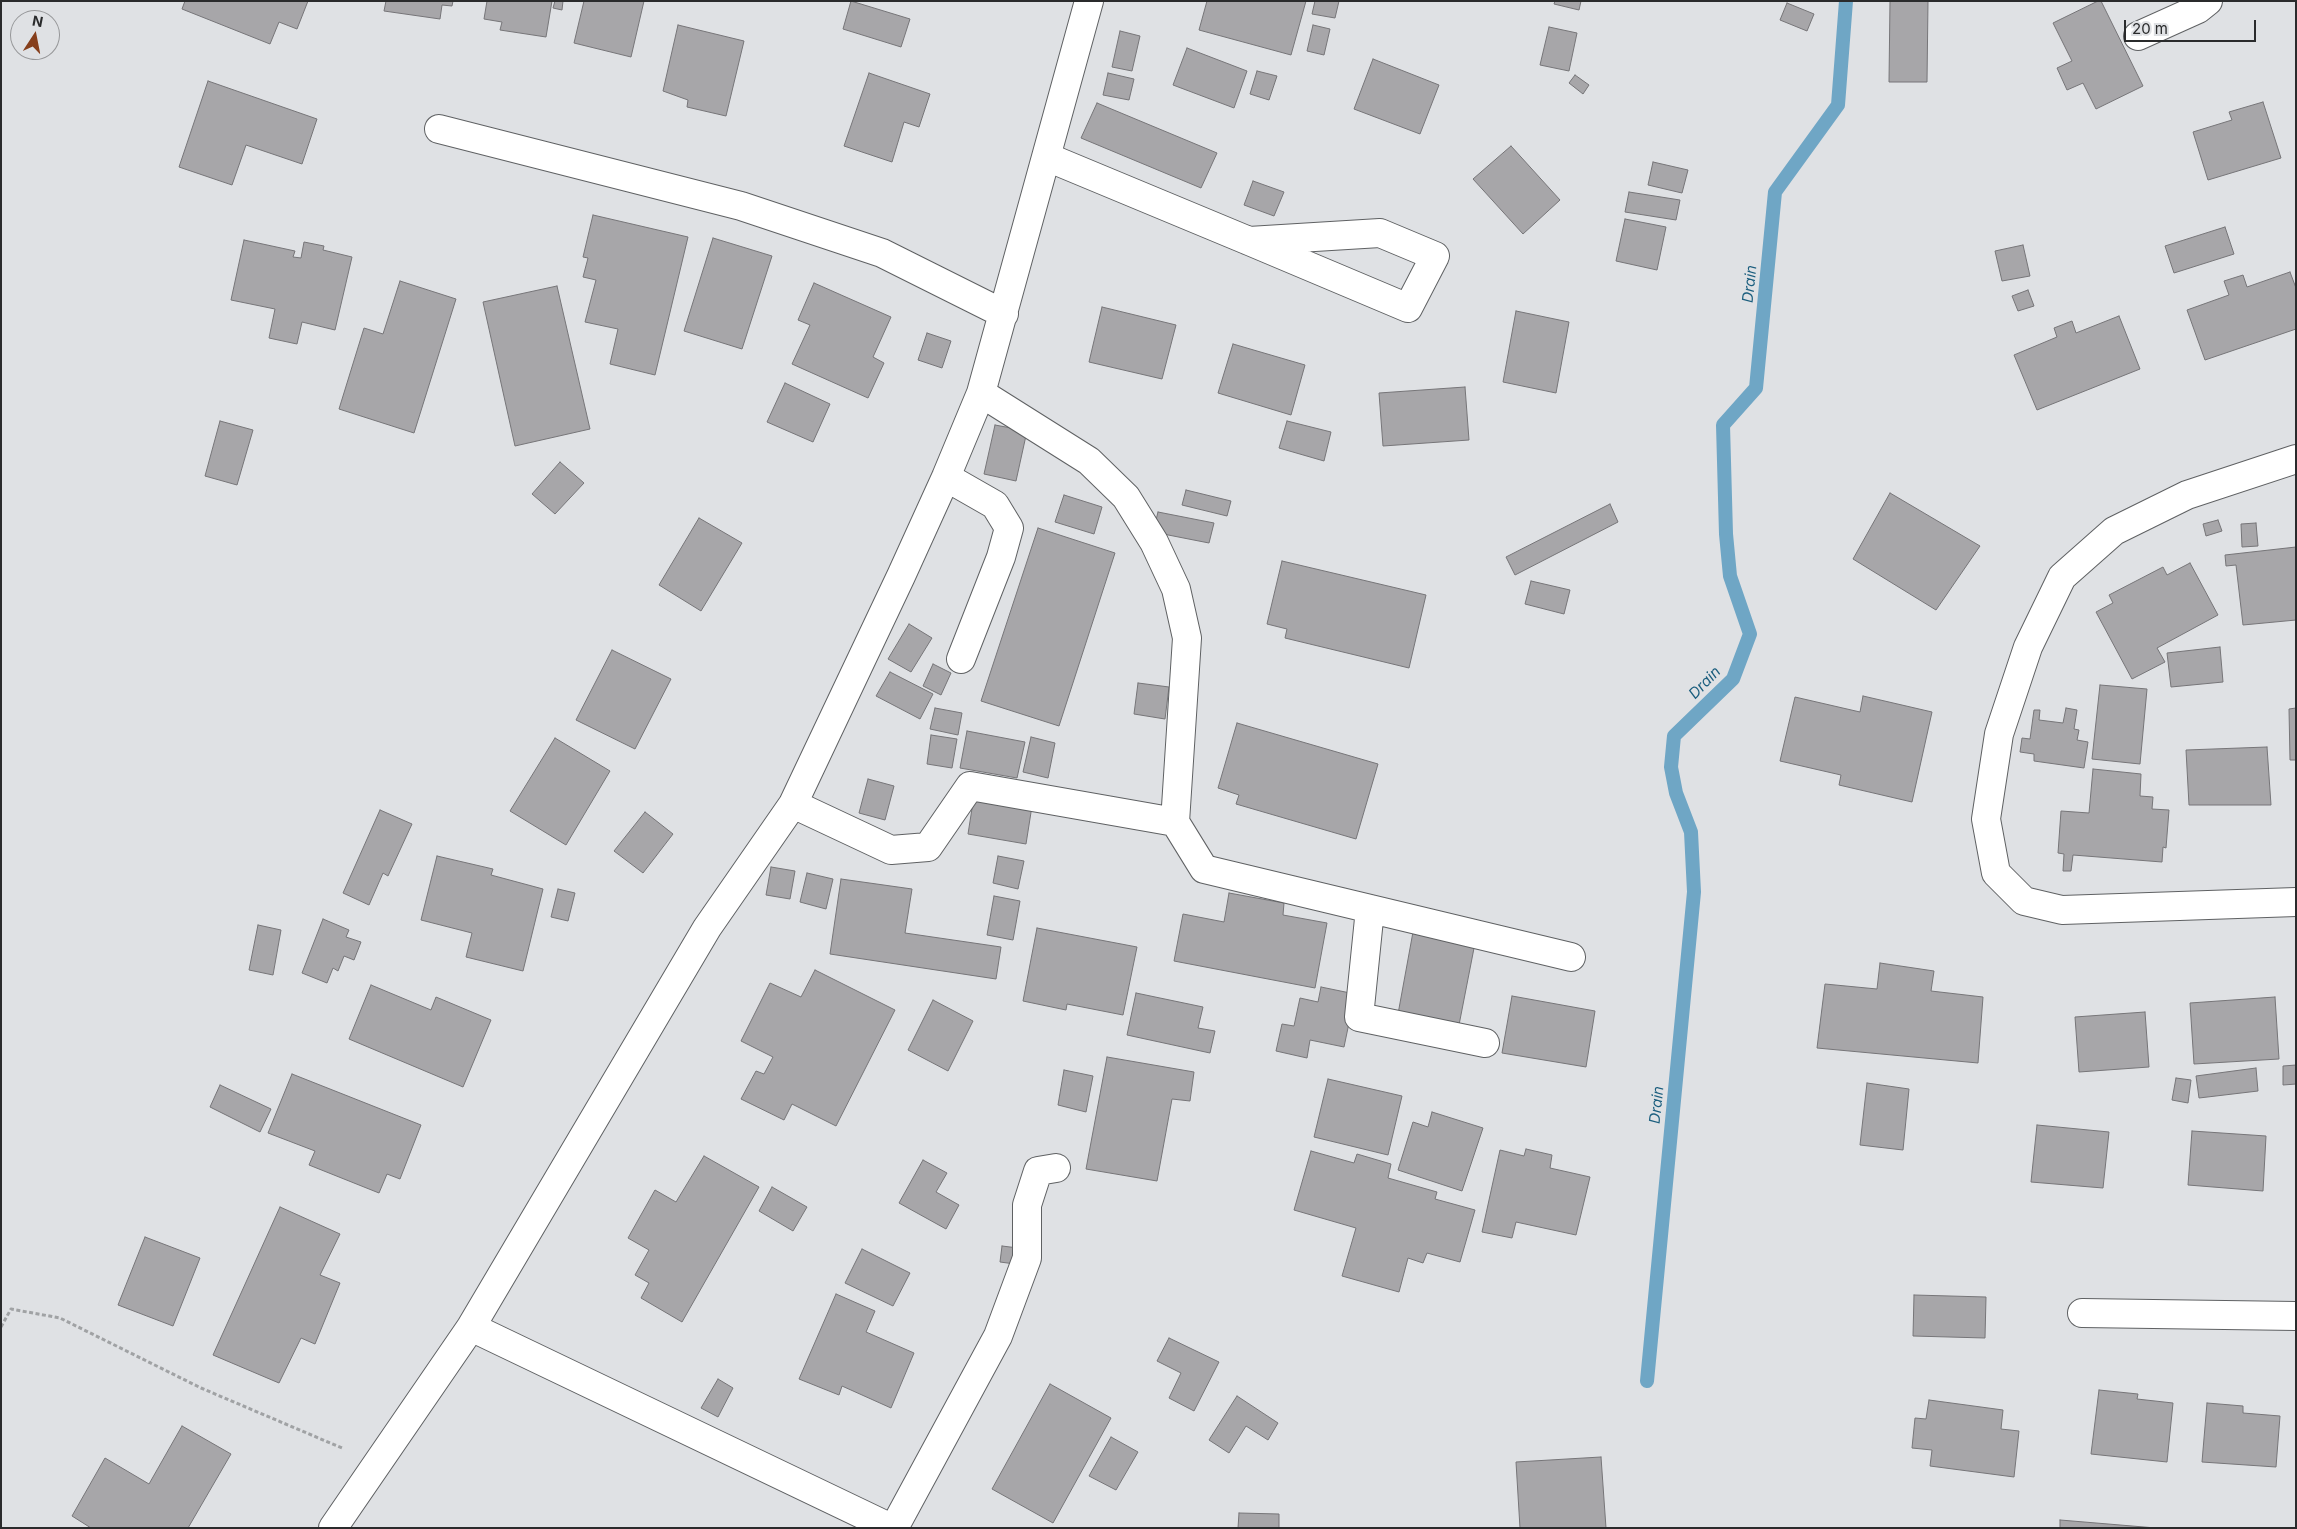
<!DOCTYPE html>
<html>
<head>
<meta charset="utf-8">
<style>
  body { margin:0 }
  #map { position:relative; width:2297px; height:1529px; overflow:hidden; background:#dfe1e4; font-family:Inter,sans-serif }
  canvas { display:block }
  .frame { position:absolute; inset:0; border:2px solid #2a2b2c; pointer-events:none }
  .north { position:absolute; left:10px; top:10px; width:50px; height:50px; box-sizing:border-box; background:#dfe1e4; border:1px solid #97989a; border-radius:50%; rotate:11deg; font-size:14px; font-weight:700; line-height:20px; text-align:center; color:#2a2b2c }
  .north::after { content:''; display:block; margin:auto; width:18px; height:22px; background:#863f1c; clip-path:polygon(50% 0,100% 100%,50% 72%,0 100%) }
  .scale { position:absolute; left:2124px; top:20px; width:132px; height:22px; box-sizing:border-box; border:2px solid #2a2b2c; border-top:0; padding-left:6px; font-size:15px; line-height:18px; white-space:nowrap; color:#2a2b2c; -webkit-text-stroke:4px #dfe1e4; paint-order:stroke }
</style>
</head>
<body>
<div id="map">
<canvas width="2297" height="1529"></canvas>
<div class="frame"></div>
<div class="north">N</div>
<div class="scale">20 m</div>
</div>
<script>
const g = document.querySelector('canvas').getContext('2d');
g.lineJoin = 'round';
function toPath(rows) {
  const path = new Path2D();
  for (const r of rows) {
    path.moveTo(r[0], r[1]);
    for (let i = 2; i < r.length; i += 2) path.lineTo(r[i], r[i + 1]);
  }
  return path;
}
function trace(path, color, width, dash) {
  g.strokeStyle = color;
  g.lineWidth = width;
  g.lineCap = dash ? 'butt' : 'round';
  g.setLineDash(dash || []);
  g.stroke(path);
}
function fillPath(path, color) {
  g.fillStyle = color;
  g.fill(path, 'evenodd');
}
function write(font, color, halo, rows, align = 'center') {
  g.font = font + ' Inter,sans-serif';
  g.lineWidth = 4.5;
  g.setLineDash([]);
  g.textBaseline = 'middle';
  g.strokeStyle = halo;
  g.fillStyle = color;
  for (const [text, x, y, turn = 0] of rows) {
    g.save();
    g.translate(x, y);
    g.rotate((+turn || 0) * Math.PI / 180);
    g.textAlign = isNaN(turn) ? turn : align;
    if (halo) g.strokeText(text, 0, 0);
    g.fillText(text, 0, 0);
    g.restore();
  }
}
const stream = toPath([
  [1647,1381,1694,892,1691,832,1676,793,1671,767,1674,736,1733,679,1750,634,1730,576,1726,534,1723,425,1756,388,1775,192,1838,105,1846,1]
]);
const building = toPath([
  [185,1,308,1,297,29,279,22,270,44,182,9,185,1],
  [386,1,453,1,452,6,442,5,440,19,384,11,386,1],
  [487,1,552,1,546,37,500,30,502,22,484,19,487,1],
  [555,1,563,1,562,10,553,8,555,1],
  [584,1,644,1,631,57,574,43,584,1],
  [851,1,910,19,901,47,843,29,851,1],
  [1207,1,1306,1,1291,55,1199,30,1207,1],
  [1315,1,1339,1,1335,18,1312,14,1315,1],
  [1555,1,1581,1,1579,10,1554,4,1555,1],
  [1890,1,1928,1,1927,82,1889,82,1890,1],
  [2098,1,2101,1,2143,86,2096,109,2083,83,2067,90,2057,68,2072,61,2053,23,2098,1],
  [1787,3,1814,14,1807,31,1780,20,1787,3],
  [678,25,744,41,726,116,687,107,688,100,663,91,678,25],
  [1313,25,1330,29,1324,55,1307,51,1313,25],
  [1549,27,1577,33,1569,71,1540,65,1549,27],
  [1120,31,1140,36,1132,71,1112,67,1120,31],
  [1187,48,1247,71,1234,108,1173,85,1187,48],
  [1373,59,1439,85,1420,134,1354,109,1373,59],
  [1257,71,1277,76,1269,100,1250,94,1257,71],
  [869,73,930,94,919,127,904,122,892,162,844,146,869,73],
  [1108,73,1134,79,1129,100,1103,95,1108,73],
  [1575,75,1589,85,1583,94,1569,83,1575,75],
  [208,81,317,119,302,164,246,145,232,185,179,167,208,81],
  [2263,102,2281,158,2208,180,2193,132,2232,120,2229,112,2263,102],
  [1097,103,1217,153,1201,188,1081,138,1097,103],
  [1511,146,1560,200,1523,234,1473,179,1511,146],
  [1653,162,1688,170,1682,193,1648,185,1653,162],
  [1253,181,1284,192,1274,216,1244,205,1253,181],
  [1629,192,1680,200,1676,220,1625,212,1629,192],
  [593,215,688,237,655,375,610,364,618,329,585,322,596,280,583,277,588,258,583,257,593,215],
  [1625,219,1666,227,1657,270,1616,261,1625,219],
  [2225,227,2234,254,2174,273,2165,246,2225,227],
  [713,238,772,256,742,349,684,331,713,238],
  [244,240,295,251,293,257,301,258,304,242,324,246,323,250,352,257,335,330,302,322,297,344,269,338,275,309,231,300,244,240],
  [2023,245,2030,276,2002,281,1995,251,2023,245],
  [2290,272,2296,288,2296,329,2205,360,2187,310,2229,295,2224,281,2243,275,2247,287,2290,272],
  [400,281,456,299,414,433,339,409,364,328,383,334,400,281],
  [814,283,891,317,873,357,884,363,868,398,792,364,810,325,798,320,814,283],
  [557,286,590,429,515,446,483,302,557,286],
  [2028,290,2034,306,2018,311,2012,296,2028,290],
  [1102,307,1176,325,1162,379,1089,362,1102,307],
  [1516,311,1569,322,1556,393,1503,382,1516,311],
  [2119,316,2140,369,2037,410,2014,355,2057,337,2054,328,2072,321,2076,333,2119,316],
  [927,333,951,341,942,368,918,360,927,333],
  [1233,344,1305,365,1291,415,1218,393,1233,344],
  [785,383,830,404,813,442,767,422,785,383],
  [1465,387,1469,440,1383,446,1379,393,1465,387],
  [220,421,253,430,237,485,205,476,220,421],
  [1287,421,1331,432,1324,461,1279,448,1287,421],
  [995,425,1027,431,1016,481,984,474,995,425],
  [560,462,584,483,555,514,532,494,560,462],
  [1186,490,1231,501,1227,516,1182,505,1186,490],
  [1890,493,1980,546,1936,610,1853,559,1890,493],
  [1064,495,1102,507,1094,534,1055,522,1064,495],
  [1610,504,1618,522,1515,575,1506,557,1610,504],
  [1158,512,1214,523,1209,543,1153,532,1158,512],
  [699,518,742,543,701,611,659,585,699,518],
  [2218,520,2222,531,2206,536,2203,524,2218,520],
  [2256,523,2258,546,2242,547,2241,524,2256,523],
  [1038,528,1115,553,1059,726,981,701,1038,528],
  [2296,547,2296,620,2243,625,2236,565,2226,566,2225,555,2296,547],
  [1282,561,1426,595,1409,668,1285,638,1287,629,1267,624,1282,561],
  [2190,563,2218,615,2157,648,2165,662,2132,679,2096,612,2113,603,2109,595,2163,567,2167,575,2190,563],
  [1531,581,1570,590,1564,614,1525,604,1531,581],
  [909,624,932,638,911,672,888,659,909,624],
  [2220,647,2223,682,2171,687,2167,653,2220,647],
  [612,650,671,679,635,749,576,720,612,650],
  [933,664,951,673,941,695,923,686,933,664],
  [890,672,933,694,920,719,876,696,890,672],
  [1138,683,1169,687,1165,719,1134,714,1138,683],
  [2100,685,2147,689,2140,764,2092,759,2100,685],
  [1863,696,1932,712,1912,802,1839,785,1841,775,1780,761,1795,697,1860,712,1863,696],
  [935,708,962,713,958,735,930,729,935,708],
  [2066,708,2077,710,2074,729,2079,730,2077,740,2088,742,2084,768,2034,761,2034,754,2020,752,2022,738,2030,739,2034,710,2040,710,2039,720,2063,723,2066,708],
  [2296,708,2296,760,2290,760,2289,709,2296,708],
  [1237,723,1378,764,1356,839,1236,804,1239,795,1218,788,1237,723],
  [967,731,1025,742,1017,778,960,768,967,731],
  [931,735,957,739,952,768,927,764,931,735],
  [1031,737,1055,743,1048,778,1023,772,1031,737],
  [555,738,610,771,566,845,510,811,555,738],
  [2267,747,2271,805,2189,805,2186,750,2267,747],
  [2093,769,2141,774,2140,796,2153,797,2152,809,2169,810,2166,848,2163,847,2162,862,2073,855,2071,871,2063,871,2064,854,2058,853,2061,811,2089,813,2093,769],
  [868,779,894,786,885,820,859,813,868,779],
  [974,796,1032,806,1026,844,968,834,974,796],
  [380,810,412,824,388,876,383,873,369,905,343,893,380,810],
  [645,812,673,834,643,873,614,851,645,812],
  [437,856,493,869,491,875,543,889,523,971,466,957,472,933,421,920,437,856],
  [998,856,1024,861,1018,889,993,883,998,856],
  [771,867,795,871,790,899,766,895,771,867],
  [807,873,833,879,826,909,800,902,807,873],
  [841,879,912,889,905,933,1001,947,996,979,830,954,841,879],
  [558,889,575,893,568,921,551,917,558,889],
  [1229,893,1284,903,1283,915,1327,923,1315,988,1174,961,1183,914,1224,922,1229,893],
  [994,896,1020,901,1013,940,987,935,994,896],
  [323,919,349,930,346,937,361,942,354,960,344,956,338,971,333,968,327,983,302,973,323,919],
  [258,925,281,930,273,975,249,970,258,925],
  [1037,928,1137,947,1123,1015,1067,1004,1066,1010,1023,1001,1037,928],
  [1413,932,1475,943,1459,1025,1398,1014,1413,932],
  [1880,963,1934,971,1931,991,1983,997,1978,1063,1817,1048,1825,984,1877,989,1880,963],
  [815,970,895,1010,836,1126,792,1104,784,1120,741,1099,756,1071,764,1074,773,1057,741,1041,770,983,801,997,815,970],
  [371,985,431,1010,436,997,491,1020,463,1087,349,1039,371,985],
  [1321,987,1355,994,1344,1047,1310,1040,1307,1058,1276,1051,1282,1024,1294,1026,1300,998,1318,1002,1321,987],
  [1136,993,1203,1007,1198,1028,1215,1031,1210,1053,1127,1035,1136,993],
  [1512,996,1595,1011,1586,1067,1502,1053,1512,996],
  [2275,997,2279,1059,2194,1064,2190,1003,2275,997],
  [933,1000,973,1021,948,1071,908,1050,933,1000],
  [2145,1012,2149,1067,2079,1072,2075,1017,2145,1012],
  [1107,1057,1194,1072,1190,1101,1172,1099,1157,1181,1086,1169,1107,1057],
  [2296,1065,2296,1084,2283,1085,2283,1066,2296,1065],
  [2256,1068,2258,1091,2199,1098,2196,1076,2256,1068],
  [1064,1070,1093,1076,1086,1112,1058,1105,1064,1070],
  [292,1074,421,1125,400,1179,387,1174,379,1193,309,1165,315,1151,268,1133,292,1074],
  [2176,1078,2191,1080,2188,1103,2172,1100,2176,1078],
  [1328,1079,1402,1096,1388,1155,1314,1137,1328,1079],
  [1867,1083,1909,1089,1903,1150,1860,1145,1867,1083],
  [220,1085,271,1109,260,1132,210,1107,220,1085],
  [1432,1112,1483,1128,1462,1191,1398,1170,1413,1122,1428,1127,1432,1112],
  [2037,1125,2109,1132,2103,1188,2031,1182,2037,1125],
  [2192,1131,2266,1136,2263,1191,2188,1185,2192,1131],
  [1526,1149,1552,1155,1550,1168,1590,1177,1576,1235,1516,1222,1512,1238,1482,1232,1500,1150,1524,1156,1526,1149],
  [1311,1151,1354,1163,1357,1154,1391,1164,1388,1178,1437,1192,1435,1199,1475,1210,1460,1262,1427,1253,1423,1263,1408,1258,1399,1292,1342,1276,1356,1228,1294,1210,1311,1151],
  [704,1156,759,1187,682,1322,641,1298,649,1283,635,1275,649,1250,628,1238,655,1190,676,1202,704,1156],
  [923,1160,947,1173,936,1192,959,1205,946,1229,899,1203,923,1160],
  [772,1187,807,1207,793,1231,759,1211,772,1187],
  [280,1207,340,1234,320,1275,340,1283,315,1344,301,1338,279,1383,213,1355,280,1207],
  [145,1237,200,1258,173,1326,118,1305,145,1237],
  [1002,1246,1018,1248,1015,1264,1000,1262,1002,1246],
  [862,1249,910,1273,893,1306,845,1283,862,1249],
  [836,1294,875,1311,866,1332,914,1353,891,1408,842,1386,839,1395,799,1379,836,1294],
  [1914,1295,1986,1297,1985,1338,1913,1336,1914,1295],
  [1169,1338,1219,1362,1194,1411,1169,1398,1181,1373,1157,1361,1169,1338],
  [718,1379,733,1388,718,1417,701,1408,718,1379],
  [1050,1384,1111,1418,1053,1523,992,1489,1050,1384],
  [2099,1390,2138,1394,2137,1399,2173,1403,2167,1462,2091,1454,2099,1390],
  [1237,1396,1278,1423,1268,1440,1246,1426,1229,1453,1209,1440,1237,1396],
  [1929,1400,2003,1410,2001,1429,2019,1431,2014,1477,1930,1466,1932,1450,1912,1448,1915,1418,1926,1419,1929,1400],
  [2207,1403,2243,1406,2243,1413,2280,1416,2276,1467,2202,1462,2207,1403],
  [182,1426,231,1454,188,1528,91,1528,72,1516,105,1458,149,1484,182,1426],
  [1111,1437,1138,1452,1116,1490,1089,1476,1111,1437],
  [1601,1457,1606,1528,1520,1528,1516,1462,1601,1457],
  [1239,1513,1279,1514,1279,1528,1238,1528,1239,1513],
  [2060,1520,2156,1528,2060,1528,2060,1520]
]);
const path = toPath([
  [1,1327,11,1309,60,1318,201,1388,342,1448]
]);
const minor = toPath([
  [2138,36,2198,9,2208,1],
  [439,129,741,206,882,253,1004,314],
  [1047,157,1249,241,1408,308,1435,256,1380,233,1249,241],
  [2296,459,2187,495,2114,531,2062,577,2028,647,1999,734,1986,819,1996,873,2024,901,2062,910,2296,902],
  [946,477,995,505,1009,528,1001,557,961,659],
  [793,804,891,850,928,847,970,786,1175,822,1187,638,1176,589,1154,542,1126,497,1089,461,981,393],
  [1175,822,1204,869,1571,957],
  [1370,909,1359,1017,1485,1043],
  [2082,1313,2296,1316],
  [471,1327,891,1528],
  [333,1528,471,1327,707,928,793,804,901,576,946,477,981,393,1089,1],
  [894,1528,998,1336,1027,1258,1027,1205,1038,1171,1056,1168]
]);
const waterNames = [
  ["Drain",1750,284,-84],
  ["Drain",1705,683,-46],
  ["Drain",1657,1105,-84]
];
trace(stream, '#6fa6c5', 14);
fillPath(building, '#a7a6a9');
trace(building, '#767578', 1);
trace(minor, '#5f6163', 30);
trace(path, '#a0a2a4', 3, [4, 2.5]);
trace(minor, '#fff', 28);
write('italic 15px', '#1b5e7e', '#dfe1e4', waterNames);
</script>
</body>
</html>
